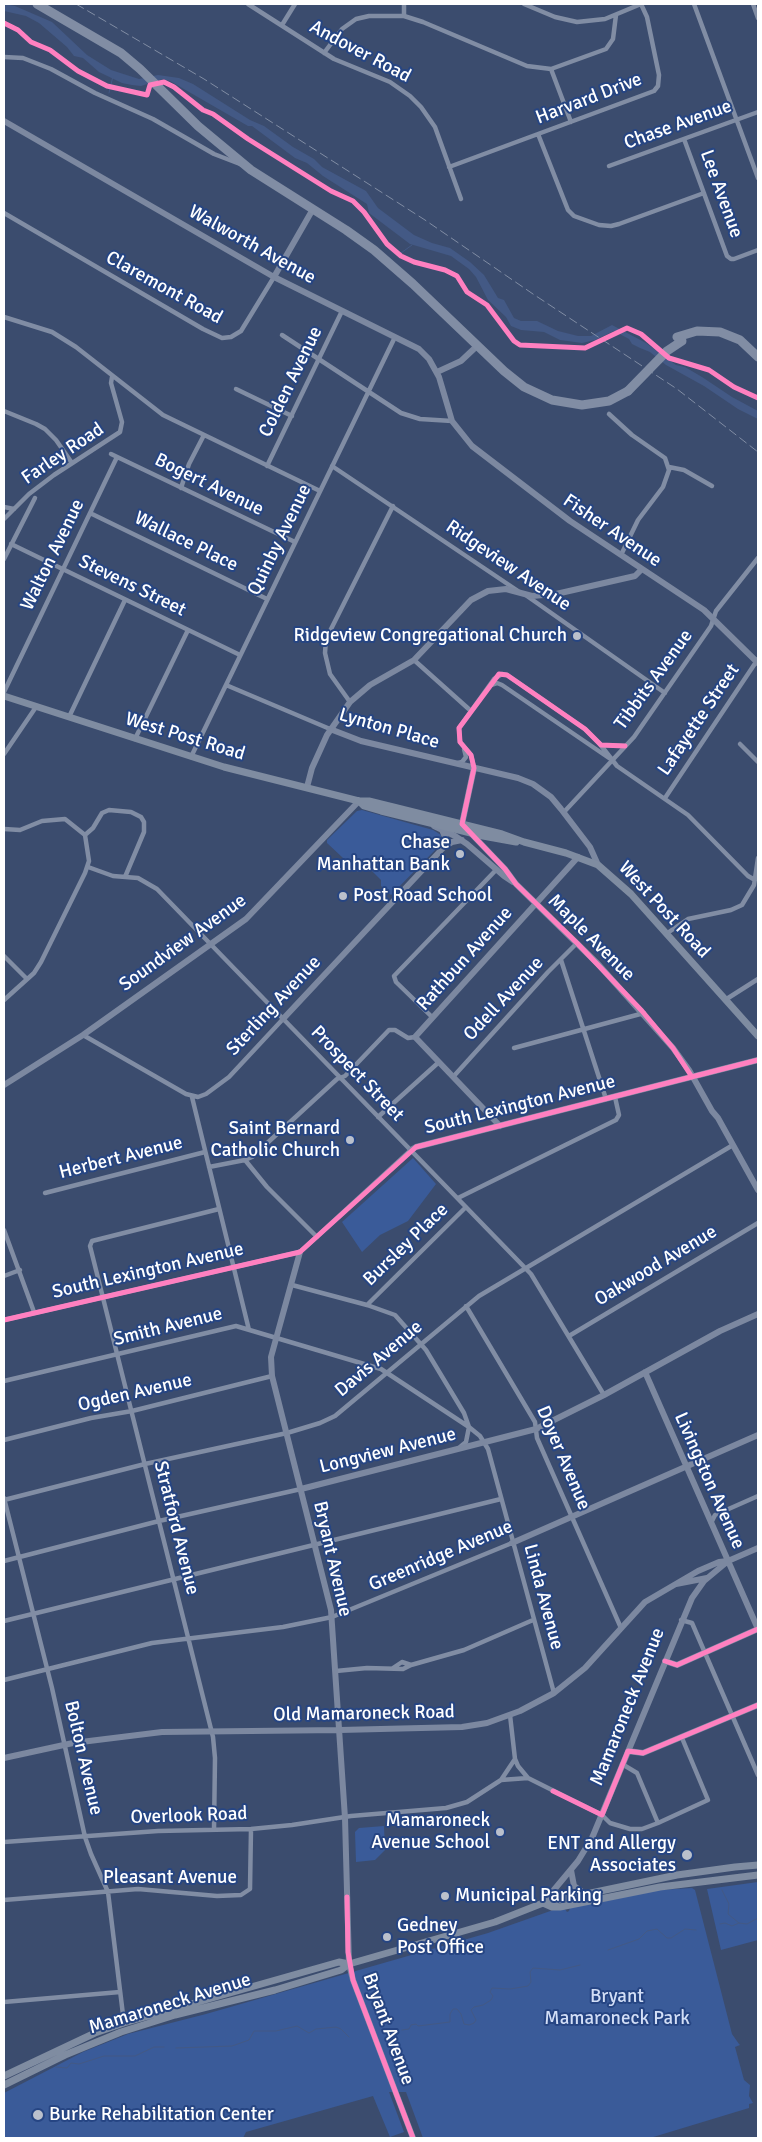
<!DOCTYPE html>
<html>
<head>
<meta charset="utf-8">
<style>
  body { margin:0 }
  #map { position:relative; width:762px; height:2142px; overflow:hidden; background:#3b4c6e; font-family:Signika,sans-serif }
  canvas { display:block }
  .frame { position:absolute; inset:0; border:5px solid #fff; pointer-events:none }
</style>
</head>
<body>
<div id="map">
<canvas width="762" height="2142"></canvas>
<div class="frame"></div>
</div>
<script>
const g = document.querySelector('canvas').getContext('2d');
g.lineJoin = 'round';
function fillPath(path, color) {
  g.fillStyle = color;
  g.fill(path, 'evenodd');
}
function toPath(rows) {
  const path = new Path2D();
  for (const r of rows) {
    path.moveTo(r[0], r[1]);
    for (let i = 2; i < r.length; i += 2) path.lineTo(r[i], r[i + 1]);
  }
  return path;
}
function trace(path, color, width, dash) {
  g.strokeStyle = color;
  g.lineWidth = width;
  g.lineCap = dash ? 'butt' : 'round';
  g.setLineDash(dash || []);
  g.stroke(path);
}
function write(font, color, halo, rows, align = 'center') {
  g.font = font + ' Signika,sans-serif';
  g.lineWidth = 4;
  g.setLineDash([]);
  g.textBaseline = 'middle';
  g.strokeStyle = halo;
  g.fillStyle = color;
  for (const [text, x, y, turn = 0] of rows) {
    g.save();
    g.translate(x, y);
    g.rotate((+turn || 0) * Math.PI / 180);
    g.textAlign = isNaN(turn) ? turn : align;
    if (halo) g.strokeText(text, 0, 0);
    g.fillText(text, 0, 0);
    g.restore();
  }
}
const green = toPath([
  [362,810,433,830,441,835,441,844,391,895,381,886,381,880,366,865,358,872,327,843,327,840,357,811],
  [413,1158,436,1184,408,1221,380,1235,362,1252,342,1222],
  [384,1826,385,1850,375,1860,356,1862,355,1832,359,1828],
  [758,1882,758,1940,721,1950,707,1889],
  [692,1888,695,1890,732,2034,739,2044,740,2045,735,2047,744,2080,750,2085,749,2096,753,2103,749,2104,749,2108,650,2138,423,2138,406,2092,389,2092,404,2132,390,2137,373,2096,246,2132,243,2138,4,2138,4,2093,83,2052,128,2034,206,2014,488,1933,556,1909,565,1909,567,1912,569,1911,570,1908,659,1890]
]);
const water = toPath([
  [4,4,15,6,52,22,87,55,111,70,139,79,158,75,179,78,193,84,250,120,264,126,293,147,314,159,322,167,366,191,378,208,414,235,432,243,450,248,470,262,484,275,498,298,504,300,514,318,521,321,537,321,558,331,578,336,591,336,612,325,646,343,676,365,685,367,702,377,732,397,758,411,758,419,738,409,704,386,666,365,650,352,640,348,632,344,629,339,614,331,595,340,582,343,560,340,544,332,521,330,511,326,506,317,488,300,476,277,469,269,451,256,410,244,369,213,367,204,323,176,307,163,295,158,252,126,248,126,170,81,163,79,141,86,132,85,122,83,99,72,83,58,74,56,67,47,39,23,26,16,4,11]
]);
const stream = toPath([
  [109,93,113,76],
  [401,253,412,245],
  [722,1890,729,1904,728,1914,739,1923],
  [720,1924,725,1923,732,1926,739,1923,747,1924,758,1918],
  [608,1950,639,1939,647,1931,657,1929,667,1938,671,1938,685,1929,696,1930],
  [402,2030,409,2029,411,2025,416,2024,418,2026,450,2022,450,2014,453,2009,457,2009,461,2014,464,2024,469,2025,474,2023,476,2020,471,2010,474,2007,483,2005,491,2000,493,1996,490,1992,492,1988,510,1989,528,1986,531,1982,530,1972,533,1968,560,1970,580,1965],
  [176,2048,232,2046,249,2040,254,2031,276,2031,297,2026,309,2033,316,2029,336,2027,341,2029,349,2037],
  [56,2067,67,2068,71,2063,79,2064,104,2056,135,2056,154,2047,164,2047]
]);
const street = toPath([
  [248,4,334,59,390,82,410,96,421,107,435,127,461,199],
  [524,4,555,17,577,22,605,19,641,4],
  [694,4,758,178],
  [753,4,758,18],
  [404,16,404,4],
  [282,25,295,4],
  [324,53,342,29,356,19,369,16,404,16,423,22,527,66,551,69,606,49,613,39,616,15],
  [4,57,23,58,51,69,95,93,153,119,214,154,240,164],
  [551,69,571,122],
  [538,134,568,210,574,216,599,225,611,226,619,224,704,193],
  [684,139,727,256,731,259,734,259,758,250],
  [609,166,758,112],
  [449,167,654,91,658,86,659,75,647,17,641,4],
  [4,213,203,329,222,338,231,337,241,331,274,277],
  [4,317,52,332,76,347,163,415,320,491],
  [282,335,401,413,420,419,452,421],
  [236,389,292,416],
  [4,411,36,424,45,429,56,440,72,463],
  [609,414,632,435,665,458,669,470,663,487,638,520,621,555],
  [111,454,295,542],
  [267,466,342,311],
  [332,466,518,591],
  [669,467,684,470,712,486],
  [181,488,189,464,204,435],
  [4,507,14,509],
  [90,513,267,599],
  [4,519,29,494,54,475,120,432,122,422,111,383,112,377],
  [11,544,240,655],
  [4,559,35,498],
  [527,596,665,693],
  [414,660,471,711],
  [226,685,330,729],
  [491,685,497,683,502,685,609,758],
  [4,692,117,457],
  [350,702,330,674,325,653,326,639,393,506],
  [69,717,125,600],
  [135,739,188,630],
  [599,743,617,766,688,815,748,876,755,880],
  [740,744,758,762],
  [4,754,36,707],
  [191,757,395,337],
  [458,763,462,762,466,757,464,749],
  [474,768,471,755,460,742,459,728,494,679,502,674,507,675,585,729,601,745,625,746],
  [665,798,758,659],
  [564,812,634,737,711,626,716,611,758,558],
  [4,829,20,830,42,821,65,819,85,835,89,861,85,873,41,962,34,973,4,1000],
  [85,835,93,828,102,813,109,810,131,812,141,817,144,822,144,832,125,877],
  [88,867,113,876,138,878,157,889,531,1274,604,1395],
  [666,934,688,919,731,910,742,905,754,885,758,858],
  [4,956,27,979],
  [561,960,606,1099],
  [725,1000,758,979],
  [432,1017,396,982,394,976,496,870],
  [83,1035,186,1094,198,1097,206,1094,229,1077,283,1019],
  [514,1048,644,1013],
  [453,1077,548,972,577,943],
  [192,1097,249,1330],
  [378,1117,439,1062],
  [245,1160,267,1187,317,1237],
  [209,1167,245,1160,252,1157,337,1079,345,1076,389,1030,395,1030,408,1038,415,1037],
  [45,1193,205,1152],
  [458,1198,616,1120,619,1115,615,1097],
  [4,1230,34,1312],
  [4,1276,20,1270],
  [292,1285,367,1305,395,1315,426,1350,464,1413,469,1427,480,1436,488,1449,554,1693],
  [367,1305,466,1207],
  [466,1306,535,1422,537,1438,621,1628],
  [4,1320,300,1252,411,1150],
  [569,1336,758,1223],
  [4,1381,236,1326,381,1369,469,1427,466,1442,460,1447],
  [4,1440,91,1418,132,1411,272,1376],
  [4,1498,52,1688,85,1837,91,1854,108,1892,124,2023],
  [4,1500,145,1464,287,1433,320,1423,335,1416,479,1296,733,1145],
  [711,1523,715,1515,758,1496],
  [4,1561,159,1521,301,1489],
  [681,1620,692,1623,758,1775],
  [4,1621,501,1499],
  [393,1668,402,1662,411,1665],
  [336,1671,367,1668,403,1669,411,1665,464,1650,533,1620],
  [4,1680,152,1643,283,1627,332,1617,512,1543],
  [510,1715,515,1759,518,1766,528,1778,602,1815,610,1823,630,1829,642,1829,658,1823,708,1800,682,1738],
  [622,1764,637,1773,658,1823],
  [501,1780,528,1778],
  [214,1830,215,1758,213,1737,90,1246,92,1241,219,1209],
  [4,1842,158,1831,251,1829,292,1825,351,1816,446,1808,467,1802,501,1780,515,1759],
  [4,1900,138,1889,217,1896,241,1895,250,1889,251,1829],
  [4,2002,120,1992]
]);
const secondary = toPath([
  [4,121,274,277,419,349,429,359,439,377,452,421,472,446,570,521,704,610,758,663],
  [274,277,313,209],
  [437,372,461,361,477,346],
  [330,729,361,741,518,778,533,784,551,797,561,809,590,847,598,865],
  [474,768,462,824,505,869,516,884,598,964,673,1048,689,1070,712,1111,718,1118,758,1190],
  [307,787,312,768,327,735,350,702,370,685,414,660,471,600,488,591,506,589,532,596,556,594,635,576,642,569],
  [434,826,455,836,467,844,504,876,513,882],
  [442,830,446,839,443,848],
  [283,1019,443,848,452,842,462,840],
  [4,1085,83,1035,246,919,359,801],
  [500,1126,415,1037,578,857],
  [411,1150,416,1147,758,1060],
  [300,1252,271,1357,272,1376,331,1610,345,1818,349,1964,353,1980,413,2138],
  [645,1372,758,1629],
  [301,1489,536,1429,604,1395,720,1331,758,1314],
  [512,1543,758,1435],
  [676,1584,707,1578],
  [665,1661,677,1665,758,1629],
  [628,1751,643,1753,758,1705],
  [4,1758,73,1743,162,1732,340,1730,462,1727,487,1723,520,1711,554,1693,585,1668,645,1602,698,1571,719,1562,728,1561],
  [571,1870,574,1886,585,1894],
  [543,1903,578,1861,592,1838,692,1598,704,1581,728,1561,758,1548]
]);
const primary = toPath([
  [4,696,224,767,359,801,369,801,502,834,524,842,566,853,598,865,631,894,758,1036],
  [359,801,364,806,381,811,483,836,516,842],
  [543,1903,552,1907,560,1907,660,1887,758,1875],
  [4,2076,95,2033,124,2023,339,1962,349,1964],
  [4,2085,65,2055,121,2032,175,2015,275,1990,341,1970,349,1964,495,1922,543,1903,677,1875,735,1867,758,1865]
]);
const highway = toPath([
  [37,4,121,53,140,69,198,126,251,170,346,230,374,250,413,284,504,371,524,387,552,400,582,405,609,401,628,391],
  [677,337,697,331,720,332,740,340,758,357]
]);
const rail = toPath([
  [76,4,204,79,425,220,533,294,677,389,758,452]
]);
const highwayBridge = toPath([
  [628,391,667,351,682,341]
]);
const cycleway = toPath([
  [4,23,18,30,31,42,50,50,78,71,107,86,147,95,150,85,164,82,174,87,203,110,213,114,248,139,331,191,353,201,364,212,387,244,401,256,414,262,445,270,457,276,467,292,487,305,514,341,520,345,585,348,627,328,641,334,669,358,709,370,734,387,758,398],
  [625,746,601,745,585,729,507,675,499,674,459,728,460,742,471,755,474,768,462,824,505,869,516,884,577,943,642,1011,673,1048,692,1077],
  [4,1320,300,1252,416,1147,758,1060],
  [665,1661,677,1665,758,1629],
  [553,1791,602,1815,628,1751,643,1753,758,1705],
  [347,1897,348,1952,353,1980,413,2138]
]);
const markers = [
  [577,636,5,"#bac0cc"],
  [460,854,5,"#bac0cc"],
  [343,896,5,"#bac0cc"],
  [350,1140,5,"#bac0cc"],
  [500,1832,5,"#bac0cc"],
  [687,1855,6,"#bac0cc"],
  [445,1896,5,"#bac0cc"],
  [387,1937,5,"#bac0cc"],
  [38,2115,6,"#bac0cc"]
];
const streetNames = [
  ["Andover Road",360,52,28],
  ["Harvard Drive",589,99,-21],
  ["Chase Avenue",678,125,-20],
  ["Lee Avenue",721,194,70],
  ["Walworth Avenue",252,245,29],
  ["Claremont Road",164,288,29],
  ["Colden Avenue",291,382,-64],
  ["Farley Road",63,454,-34],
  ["Bogert Avenue",209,485,26],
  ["Fisher Avenue",612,531,34],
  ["Quinby Avenue",280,540,-64],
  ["Wallace Place",186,542,26],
  ["Walton Avenue",53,555,-64],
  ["Ridgeview Avenue",508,566,34],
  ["Stevens Street",132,586,26],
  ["Tibbits Avenue",654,680,-54],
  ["Lafayette Street",699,720,-56],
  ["Lynton Place",389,729,16],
  ["West Post Road",185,737,17],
  ["West Post Road",664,910,47],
  ["Maple Avenue",591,938,45],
  ["Soundview Avenue",183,943,-36],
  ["Rathbun Avenue",465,959,-48],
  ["Odell Avenue",504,999,-47],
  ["Sterling Avenue",274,1006,-47],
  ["Prospect Street",357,1074,46],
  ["South Lexington Avenue",520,1105,-14],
  ["Herbert Avenue",121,1158,-14],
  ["Bursley Place",406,1245,-44],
  ["Oakwood Avenue",656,1266,-31],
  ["South Lexington Avenue",148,1271,-13],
  ["Smith Avenue",168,1327,-14],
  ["Davis Avenue",379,1359,-40],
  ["Ogden Avenue",135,1393,-13],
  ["Longview Avenue",388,1451,-14],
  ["Doyer Avenue",563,1458,67],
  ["Livingston Avenue",709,1481,66],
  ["Stratford Avenue",176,1528,76],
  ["Greenridge Avenue",441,1556,-23],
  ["Bryant Avenue",332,1559,77],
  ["Linda Avenue",543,1597,75],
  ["Mamaroneck Avenue",628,1707,-68],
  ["Old Mamaroneck Road",364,1714,-1],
  ["Bolton Avenue",83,1758,77],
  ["Overlook Road",189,1816,-2],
  ["Pleasant Avenue",170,1878],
  ["Mamaroneck Avenue",170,2004,-17],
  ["Bryant Avenue",388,2029,70]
];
const poiNames = [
  ["Ridgeview Congregational Church",567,636],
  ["Chase",450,843],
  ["Manhattan Bank",450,865],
  ["Post Road School",353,896,"left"],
  ["Saint Bernard",340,1129],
  ["Catholic Church",340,1151],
  ["Mamaroneck",490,1821],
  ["Avenue School",490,1843],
  ["ENT and Allergy",676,1844],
  ["Associates",676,1866],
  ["Municipal Parking",455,1896,"left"],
  ["Gedney",397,1926,"left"],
  ["Post Office",397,1948,"left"],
  ["Burke Rehabilitation Center",49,2115,"left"]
];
const parkNames = [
  ["Bryant",617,1997],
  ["Mamaroneck Park",617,2019]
];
fillPath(green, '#3a5b99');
fillPath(water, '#435985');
trace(stream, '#435985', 1);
trace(street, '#818da4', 4.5);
trace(secondary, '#7c88a0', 6);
trace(primary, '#7f8ca1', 7);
trace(highway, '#818da4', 9);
trace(rail, '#818da4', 1, [9, 4]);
trace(highwayBridge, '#818da4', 9);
trace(cycleway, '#ff80c0', 5);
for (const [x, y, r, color] of markers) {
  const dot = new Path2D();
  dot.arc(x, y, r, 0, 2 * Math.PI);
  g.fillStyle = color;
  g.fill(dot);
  trace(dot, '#264583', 2);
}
write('19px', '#fff', '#264583', streetNames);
write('19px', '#fff', '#264583', poiNames, 'right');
write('19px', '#d2def6', '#264583', parkNames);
</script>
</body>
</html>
